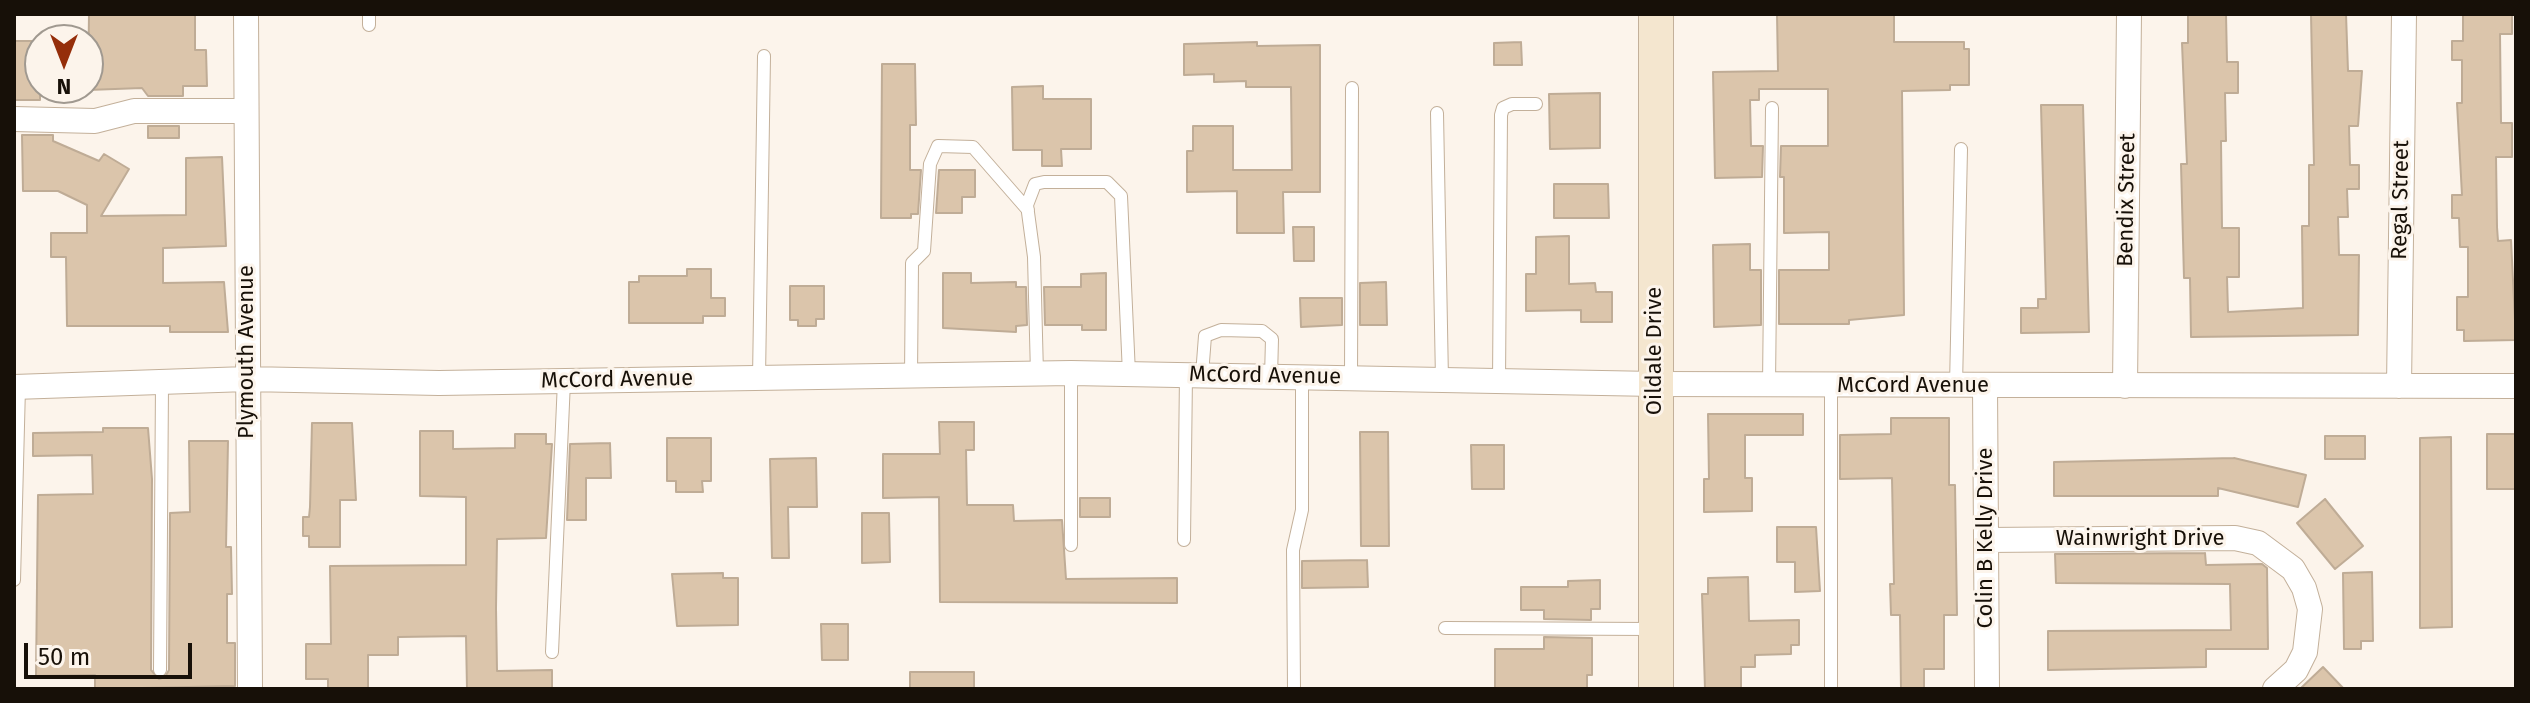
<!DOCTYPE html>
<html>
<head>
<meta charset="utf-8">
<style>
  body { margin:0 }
  #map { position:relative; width:2530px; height:703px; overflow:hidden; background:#fcf4eb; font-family:"Fira Sans",sans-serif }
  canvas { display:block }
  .frame { position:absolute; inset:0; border:16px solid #171008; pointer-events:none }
  .north { position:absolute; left:24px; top:24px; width:80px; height:80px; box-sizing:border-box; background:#fcf4eb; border:2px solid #a09990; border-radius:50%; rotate:180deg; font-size:22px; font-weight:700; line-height:32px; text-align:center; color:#171008 }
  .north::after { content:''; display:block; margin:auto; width:28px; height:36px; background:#952e0a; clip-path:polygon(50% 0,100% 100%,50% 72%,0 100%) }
  .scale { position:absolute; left:24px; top:643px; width:168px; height:36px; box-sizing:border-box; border:4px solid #171008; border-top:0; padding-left:10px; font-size:24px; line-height:28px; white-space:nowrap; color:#171008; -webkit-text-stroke:6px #fcf4eb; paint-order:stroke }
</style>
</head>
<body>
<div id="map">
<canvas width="2530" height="703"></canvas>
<div class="frame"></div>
<div class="north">N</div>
<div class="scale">50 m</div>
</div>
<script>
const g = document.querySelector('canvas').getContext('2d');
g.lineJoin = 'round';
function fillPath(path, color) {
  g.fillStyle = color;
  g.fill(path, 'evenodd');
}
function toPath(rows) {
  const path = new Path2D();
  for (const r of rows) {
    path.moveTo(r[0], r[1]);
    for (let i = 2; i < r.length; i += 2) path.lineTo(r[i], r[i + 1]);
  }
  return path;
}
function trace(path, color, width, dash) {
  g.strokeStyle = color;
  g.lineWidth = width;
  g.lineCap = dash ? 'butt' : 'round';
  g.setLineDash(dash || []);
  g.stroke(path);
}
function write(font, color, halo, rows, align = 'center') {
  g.font = font + ' "Fira Sans",sans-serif';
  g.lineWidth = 6;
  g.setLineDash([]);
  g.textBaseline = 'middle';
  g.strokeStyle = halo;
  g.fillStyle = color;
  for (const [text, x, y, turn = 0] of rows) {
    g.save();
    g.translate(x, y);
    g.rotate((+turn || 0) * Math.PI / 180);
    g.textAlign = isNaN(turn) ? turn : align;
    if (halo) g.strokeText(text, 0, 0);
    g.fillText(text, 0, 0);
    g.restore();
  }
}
const building = toPath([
  [89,14,195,14,195,50,206,50,207,86,183,86,183,96,148,96,142,88,88,90,89,14],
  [1777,14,1894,14,1894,42,1964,42,1964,49,1969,49,1969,85,1950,85,1950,90,1902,91,1904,315,1849,320,1849,324,1779,324,1779,270,1829,270,1829,232,1784,233,1784,177,1780,177,1781,146,1828,146,1828,89,1759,89,1759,100,1750,100,1751,146,1763,146,1762,177,1715,178,1713,72,1778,71,1777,14],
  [2188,14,2226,14,2227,62,2238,62,2238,93,2225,93,2226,141,2221,141,2222,228,2239,228,2239,277,2227,277,2228,312,2303,308,2302,226,2309,226,2309,165,2314,165,2311,14,2346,14,2348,71,2362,71,2358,126,2349,126,2350,165,2359,165,2359,189,2347,189,2348,217,2338,217,2339,255,2359,255,2358,335,2191,337,2190,278,2184,278,2181,164,2187,164,2182,43,2188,43,2188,14],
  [2463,14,2512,14,2512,34,2500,34,2501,123,2512,123,2512,157,2496,157,2497,227,2498,241,2511,240,2516,340,2464,341,2464,330,2457,330,2457,297,2468,297,2468,247,2460,247,2459,218,2452,218,2452,195,2462,195,2457,103,2462,103,2462,60,2452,60,2452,41,2463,41,2463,14],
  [14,41,40,41,40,100,14,100,14,41],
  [1257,42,1257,46,1320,45,1320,192,1283,192,1284,233,1237,233,1237,191,1187,192,1187,151,1193,151,1193,126,1233,126,1233,170,1292,170,1291,87,1246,87,1246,81,1214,82,1214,74,1184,75,1184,44,1257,42],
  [1521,42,1522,65,1494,65,1494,43,1521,42],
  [882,64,915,64,916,125,910,125,910,170,921,170,918,214,911,214,911,218,881,218,882,64],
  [1043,86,1043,99,1091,99,1091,149,1061,149,1062,166,1042,166,1042,150,1013,150,1012,87,1043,86],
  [1600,93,1600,148,1550,149,1549,94,1600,93],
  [2041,105,2083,105,2089,332,2021,333,2021,308,2038,308,2038,299,2046,299,2041,105],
  [148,126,179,126,179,138,148,138,148,126],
  [22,135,53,135,53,141,99,161,104,154,129,169,101,216,186,215,186,158,222,157,226,246,163,248,163,283,224,282,228,332,170,332,170,326,67,326,66,257,51,257,51,233,87,233,87,205,58,191,23,191,22,135],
  [939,170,975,170,975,197,962,197,962,213,936,213,939,170],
  [1554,184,1608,184,1609,218,1554,218,1554,184],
  [1293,227,1314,227,1314,261,1294,261,1293,227],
  [1569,236,1569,284,1595,283,1596,292,1612,292,1612,322,1581,322,1581,310,1526,311,1526,274,1536,274,1536,237,1569,236],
  [1750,244,1750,270,1761,270,1761,325,1714,327,1713,245,1750,244],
  [687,269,711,269,711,298,725,298,725,316,703,316,703,323,629,323,629,282,639,282,639,276,687,276,687,269],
  [943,273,971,273,971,283,1016,282,1016,287,1026,287,1027,325,1016,326,1016,332,943,328,943,273],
  [1106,273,1106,330,1082,330,1082,325,1045,325,1044,287,1081,287,1081,274,1106,273],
  [1386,282,1387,325,1360,325,1360,283,1386,282],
  [790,286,824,286,824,319,816,319,816,326,798,326,798,320,790,320,790,286],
  [1300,298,1342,298,1342,325,1301,327,1300,298],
  [1708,414,1803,414,1803,435,1745,435,1745,478,1752,478,1752,511,1704,512,1704,479,1709,479,1708,414],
  [1891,418,1949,418,1949,485,1955,485,1957,615,1944,615,1944,669,1924,669,1924,689,1901,689,1900,615,1891,615,1890,584,1894,584,1892,478,1840,479,1840,435,1891,434,1891,418],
  [939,422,974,422,974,450,966,450,967,505,1013,505,1014,521,1062,520,1066,579,1177,578,1177,603,940,602,939,497,883,498,883,454,940,454,939,422],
  [312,423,352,423,356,500,340,500,340,547,309,547,309,536,303,536,303,517,309,517,310,507,312,423],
  [103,428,148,428,152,479,151,670,159,679,165,677,169,670,170,513,190,512,189,441,228,441,226,547,231,547,232,594,227,594,227,643,235,643,235,686,95,689,95,675,36,676,38,495,93,494,92,455,33,456,33,433,103,432,103,428],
  [420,431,453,431,453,449,515,448,515,434,546,434,546,444,552,444,546,538,497,539,496,608,497,671,552,670,552,689,467,689,466,636,398,637,398,655,368,655,368,689,328,689,328,679,306,679,306,644,331,644,330,566,466,565,466,497,420,496,420,431],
  [1360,432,1388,432,1389,546,1361,546,1360,432],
  [2487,434,2516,434,2516,489,2487,489,2487,434],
  [2325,436,2365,436,2365,459,2325,459,2325,436],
  [2451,437,2452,627,2420,628,2420,438,2451,437],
  [667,438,711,438,711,481,702,481,703,492,676,492,676,481,667,481,667,438],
  [610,443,611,478,586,478,586,520,567,520,570,444,610,443],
  [1471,445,1504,445,1504,489,1472,489,1471,445],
  [816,458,817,507,788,507,789,558,772,558,770,459,816,458],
  [2234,458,2306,475,2298,507,2218,488,2218,496,2054,496,2054,462,2234,458],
  [1080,498,1110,498,1110,517,1080,517,1080,498],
  [2325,499,2363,546,2335,569,2297,523,2325,499],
  [862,513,889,513,890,562,862,563,862,513],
  [1777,527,1816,527,1820,591,1795,592,1795,562,1777,562,1777,527],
  [2205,553,2206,565,2262,564,2267,568,2268,649,2206,649,2206,667,2048,670,2048,631,2231,630,2230,584,2056,583,2055,554,2205,553],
  [1367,560,1368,587,1302,588,1302,561,1367,560],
  [2372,572,2373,641,2361,641,2361,649,2344,649,2343,573,2372,572],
  [723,573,723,578,738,578,738,625,677,626,672,574,723,573],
  [1748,577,1749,621,1799,620,1799,645,1791,645,1791,654,1755,655,1755,667,1741,667,1741,689,1705,689,1702,594,1708,594,1708,578,1748,577],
  [1600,580,1600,609,1591,609,1591,620,1544,619,1544,610,1521,610,1521,587,1568,587,1568,581,1600,580],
  [821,624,848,624,848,660,822,660,821,624],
  [1544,637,1592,638,1592,675,1587,675,1587,689,1495,689,1495,649,1544,649,1544,637],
  [2323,667,2344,689,2300,689,2323,667],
  [910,672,974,672,974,689,910,689,910,672]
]);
const lane = toPath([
  [369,25,369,14],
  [1437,113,1442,380],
  [1071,373,1071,545],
  [1037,374,1034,257,1027,205,1035,184,1044,182,1107,182,1121,196,1129,374],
  [1202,375,1205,336,1221,330,1262,331,1272,339,1271,377],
  [911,376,912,263,924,251,930,164,938,146,973,147,1028,210],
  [759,378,764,56],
  [1351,378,1352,88],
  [1499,381,1501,115,1503,108,1512,104,1536,104],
  [1769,385,1772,108],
  [1831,385,1831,689],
  [1956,386,1961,149],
  [1184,540,1186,375],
  [14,580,19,387],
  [1445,628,1652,629],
  [552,652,564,381],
  [160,670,162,384],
  [1294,689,1293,550,1302,510,1302,377]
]);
const street = toPath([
  [246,14,250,689],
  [14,119,95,121,134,111,246,111],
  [1985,386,1987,689],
  [2125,386,2129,14],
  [2399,386,2404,14],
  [14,387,247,379,439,383,1071,373,1655,384,2516,386],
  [1986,540,2235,538,2258,543,2293,569,2304,588,2310,609,2305,652,2296,670,2275,689]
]);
const secondary = toPath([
  [1656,689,1656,14]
]);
const streetNames = [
  ["Bendix Street",2127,200,-89],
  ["Regal Street",2401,200,-89],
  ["Oildale Drive",1655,351,-90],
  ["Plymouth Avenue",247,352,-90],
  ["McCord Avenue",1265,376,1],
  ["McCord Avenue",617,380,-1],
  ["McCord Avenue",1913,386],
  ["Colin B Kelly Drive",1986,538,-90],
  ["Wainwright Drive",2140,539]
];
fillPath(building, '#dbc5ab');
trace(building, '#bfac96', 2);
trace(lane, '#c3b09a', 14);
trace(street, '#c3b09a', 26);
trace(secondary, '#c3b09a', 36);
trace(lane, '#fff', 12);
trace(street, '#fff', 24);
trace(secondary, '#f4e6cf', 34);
write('22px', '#171008', '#fcf4eb', streetNames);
</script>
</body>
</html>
